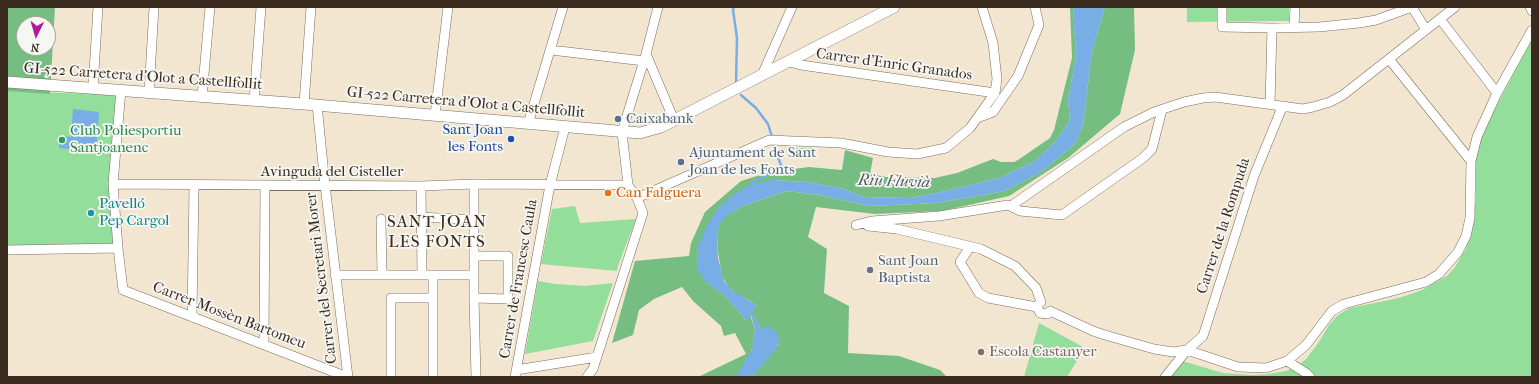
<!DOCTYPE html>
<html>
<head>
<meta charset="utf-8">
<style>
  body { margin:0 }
  #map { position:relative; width:1539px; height:384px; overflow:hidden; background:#f3e6d1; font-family:"IM FELL French Canon",serif }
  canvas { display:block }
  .frame { position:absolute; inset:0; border:8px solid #3b2a1e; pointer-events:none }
  .north { position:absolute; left:16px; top:16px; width:40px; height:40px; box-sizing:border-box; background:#f6f6f2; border:1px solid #aba49d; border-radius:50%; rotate:185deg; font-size:11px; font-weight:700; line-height:16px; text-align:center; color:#3b2a1e }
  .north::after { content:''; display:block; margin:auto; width:14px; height:18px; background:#b5179e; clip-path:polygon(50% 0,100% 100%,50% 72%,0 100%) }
</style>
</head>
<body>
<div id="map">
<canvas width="1539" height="384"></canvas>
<div class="frame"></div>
<div class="north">N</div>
</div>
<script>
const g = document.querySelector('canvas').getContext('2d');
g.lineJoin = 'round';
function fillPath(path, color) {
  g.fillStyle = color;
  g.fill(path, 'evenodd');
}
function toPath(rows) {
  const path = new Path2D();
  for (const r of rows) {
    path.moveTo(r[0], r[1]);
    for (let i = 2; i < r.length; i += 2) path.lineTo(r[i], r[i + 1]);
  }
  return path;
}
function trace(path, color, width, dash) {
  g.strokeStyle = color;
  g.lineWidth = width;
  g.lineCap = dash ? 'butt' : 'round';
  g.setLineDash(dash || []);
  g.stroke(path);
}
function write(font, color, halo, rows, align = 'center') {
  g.font = font + ' "IM FELL French Canon",serif';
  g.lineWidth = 3.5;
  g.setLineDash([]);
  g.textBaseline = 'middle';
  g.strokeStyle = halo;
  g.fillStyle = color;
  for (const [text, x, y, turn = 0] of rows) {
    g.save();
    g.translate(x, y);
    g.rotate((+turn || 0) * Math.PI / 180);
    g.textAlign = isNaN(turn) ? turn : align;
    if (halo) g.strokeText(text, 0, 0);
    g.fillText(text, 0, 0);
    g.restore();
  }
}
const green = toPath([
  [1187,7,1289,7,1289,21,1187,22],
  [1532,40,1532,377,1160,377,1176,359,1223,373,1253,375,1269,374,1286,371,1296,367,1306,359,1319,342,1329,325,1337,316,1346,310,1350,308,1394,299,1408,295,1422,290,1447,276,1455,267,1466,249,1471,231,1476,199,1476,159,1478,143,1486,125],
  [7,91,120,95,113,184,118,248,7,250],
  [790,148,814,148,813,158,790,158],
  [575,206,580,223,636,219,618,266,617,271,541,264,552,209],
  [538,281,556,284,585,286,613,283,593,341,525,354],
  [1039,323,1085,348,1067,377,1024,377]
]);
const forest = toPath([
  [7,7,55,7,50,94,7,91],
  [24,24,48,24,48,48,24,48],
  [1070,7,1073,7,1076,56,1068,100,1070,121,1056,141,1034,162,999,178,941,192,911,198,863,197,844,189,808,182,774,180,720,206,706,282,724,295,747,321,750,314,755,330,753,345,750,354,738,375,736,377,698,377,746,354,735,333,724,336,721,326,693,301,682,287,654,299,639,310,633,335,612,343,635,261,689,256,691,243,705,212,741,181,770,172,809,167,842,170,845,150,873,158,870,174,886,177,935,178,957,173,993,159,1001,162,1014,162,1018,160,1050,138,1054,130,1072,58],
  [1105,7,1134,7,1135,50,1120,114,1068,158,1009,196,942,211,875,214,816,207,808,237,827,249,824,293,849,306,848,353,899,356,940,370,947,377,752,377,779,344,761,329,751,312,757,306,744,297,736,294,729,288,722,276,718,252,717,233,721,220,725,216,745,205,787,191,820,195,869,206,937,203,1005,191,1041,172,1075,144,1083,125,1092,51]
]);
const water = toPath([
  [1073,7,1105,7,1092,51,1083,125,1075,144,1041,172,1005,191,937,203,869,206,820,195,787,191,745,205,729,214,722,220,717,233,718,258,724,281,732,291,744,297,757,306,752,313,761,329,768,327,776,331,779,340,777,348,752,377,736,377,752,349,755,330,751,315,747,321,724,295,706,282,697,269,697,249,706,227,720,206,737,192,752,184,774,180,808,182,844,189,863,197,911,198,941,192,999,178,1034,162,1056,141,1070,121,1068,100,1076,56],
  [73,109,99,112,96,152,59,148,59,136,71,137]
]);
const stream = toPath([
  [734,7,733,10,737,38,736,83],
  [741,95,756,108,768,124,772,137],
  [751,185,756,180,782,168,773,144]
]);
const minor = toPath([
  [1222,7,1222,27,1272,28,1319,27,1359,23,1376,20,1412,7],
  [1412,7,1426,30],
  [1530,7,1532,11],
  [1440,19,1497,93],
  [1294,27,1295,7],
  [551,50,644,61],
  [646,54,674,120],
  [1389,59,1471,161],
  [789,62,801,65,995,93],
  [762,75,792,7],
  [93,88,98,7],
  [121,90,113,184,118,248,123,290,347,377],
  [149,93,154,7],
  [202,96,210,7],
  [254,101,261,7],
  [304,104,311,7],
  [1270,104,1272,28],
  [317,105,325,185,348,377],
  [435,115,448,7],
  [977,118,993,112,1018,76,1039,25,1035,7],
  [528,124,563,7],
  [113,184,421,186,474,184,628,185],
  [474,184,474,298,508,299,508,256,474,256],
  [421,186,422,275],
  [637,198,769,140,841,143,888,152,917,154,946,148,970,128,995,93,997,79,993,43,982,7],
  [1011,206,1124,127,1154,112,1184,102,1203,98,1215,97,1303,109,1313,107,1330,102,1343,95,1455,7],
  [421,217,474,220],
  [381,219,382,275],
  [856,225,872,221,939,216,1008,205,1020,211,1062,215,1143,158,1152,149,1162,110],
  [868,226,897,229,981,249,1015,266,1036,288,1041,302],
  [970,247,960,262,979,293,988,298,1037,307],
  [7,250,118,248],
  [335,275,474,275],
  [474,298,476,377],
  [1040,302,1037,307,1040,313,1047,314,1050,311],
  [1050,311,1093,331,1105,335,1154,349,1173,352,1187,350],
  [192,317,194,186],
  [264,344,265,185],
  [1187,350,1238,367,1266,368,1287,361,1306,345,1332,311,1344,304,1426,282,1439,274,1458,252,1466,236,1470,218,1471,161,1477,137,1497,93,1532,30],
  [1287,361,1306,373,1310,377],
  [516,370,597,357],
  [391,377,391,298,433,298],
  [433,377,433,275],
  [515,377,550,185,565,127],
  [587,377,593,369,643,213,637,198,628,185,622,132,646,54,658,7],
  [1165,377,1187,350,1203,336,1254,176,1281,110,1285,106]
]);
const tertiary = toPath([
  [7,82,304,104,640,133,661,127,894,7]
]);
const markers = [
  [618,119,4,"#5c6f8a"],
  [511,139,4,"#1a4fb4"],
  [62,140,4,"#2e9e5b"],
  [681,162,4,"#5c6f8a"],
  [608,193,4,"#e8710a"],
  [91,213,4,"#0f9aa8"],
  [870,270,4,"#6b7280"],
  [981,352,4,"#8d6e63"]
];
const streetNames = [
  ["Carrer d'Enric Granados",894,65,8],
  ["GI-522 Carretera d'Olot a Castellfollit",143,77,4],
  ["GI-522 Carretera d'Olot a Castellfollit",466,103,5],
  ["Avinguda del Cisteller",332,172],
  ["Carrer de la Rompuda",1224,226,-72],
  ["Carrer del Secretari Morer",322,278,-97],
  ["Carrer de Francesc Caula",519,279,-80],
  ["Carrer Mossèn Bartomeu",229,316,21]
];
const serviceNames = [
  ["Caixabank",626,119],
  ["Ajuntament de Sant",689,153],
  ["Joan de les Fonts",689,170]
];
const transitNames = [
  ["Sant Joan",503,130],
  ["les Fonts",503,147]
];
const leisureNames = [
  ["Club Poliesportiu",70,131],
  ["Santjoanenc",70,148]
];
const foodNames = [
  ["Can Falguera",616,193]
];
const cultureNames = [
  ["Pavelló",99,204],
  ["Pep Cargol",99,221]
];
const worshipNames = [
  ["Sant Joan",878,261],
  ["Baptista",878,278]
];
const educationNames = [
  ["Escola Castanyer",989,352]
];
const waterNames = [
  ["Riu Fluvià",894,182,2]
];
const quarterNames = [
  ["SANT JOAN",437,223],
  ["LES FONTS",437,243]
];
fillPath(green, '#93de9a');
fillPath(forest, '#76bd82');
fillPath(water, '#78ade5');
trace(stream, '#78ade5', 2.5);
trace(minor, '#7b6c5d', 10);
trace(tertiary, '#7b6c5d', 12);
trace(minor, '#fff', 9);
trace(tertiary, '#fff', 11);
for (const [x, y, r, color] of markers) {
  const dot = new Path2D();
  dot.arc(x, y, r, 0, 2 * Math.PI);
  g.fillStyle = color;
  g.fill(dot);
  trace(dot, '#f6f6f2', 1.5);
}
write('15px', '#3b2a1e', '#f6f6f2', streetNames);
write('15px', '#4e5e75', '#f6f6f2', serviceNames, 'left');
write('15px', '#164399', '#f6f6f2', transitNames, 'right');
write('15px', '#27864d', '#f6f6f2', leisureNames, 'left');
write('15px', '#c56008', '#f6f6f2', foodNames, 'left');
write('15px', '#0d838f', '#f6f6f2', cultureNames, 'left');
write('15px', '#5b616d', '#f6f6f2', worshipNames, 'left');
write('15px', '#785e54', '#f6f6f2', educationNames, 'left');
write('italic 16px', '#505864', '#f6f6f2', waterNames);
g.letterSpacing = '1px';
write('17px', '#3b2a1e', '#f6f6f2', quarterNames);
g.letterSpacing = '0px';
</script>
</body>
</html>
